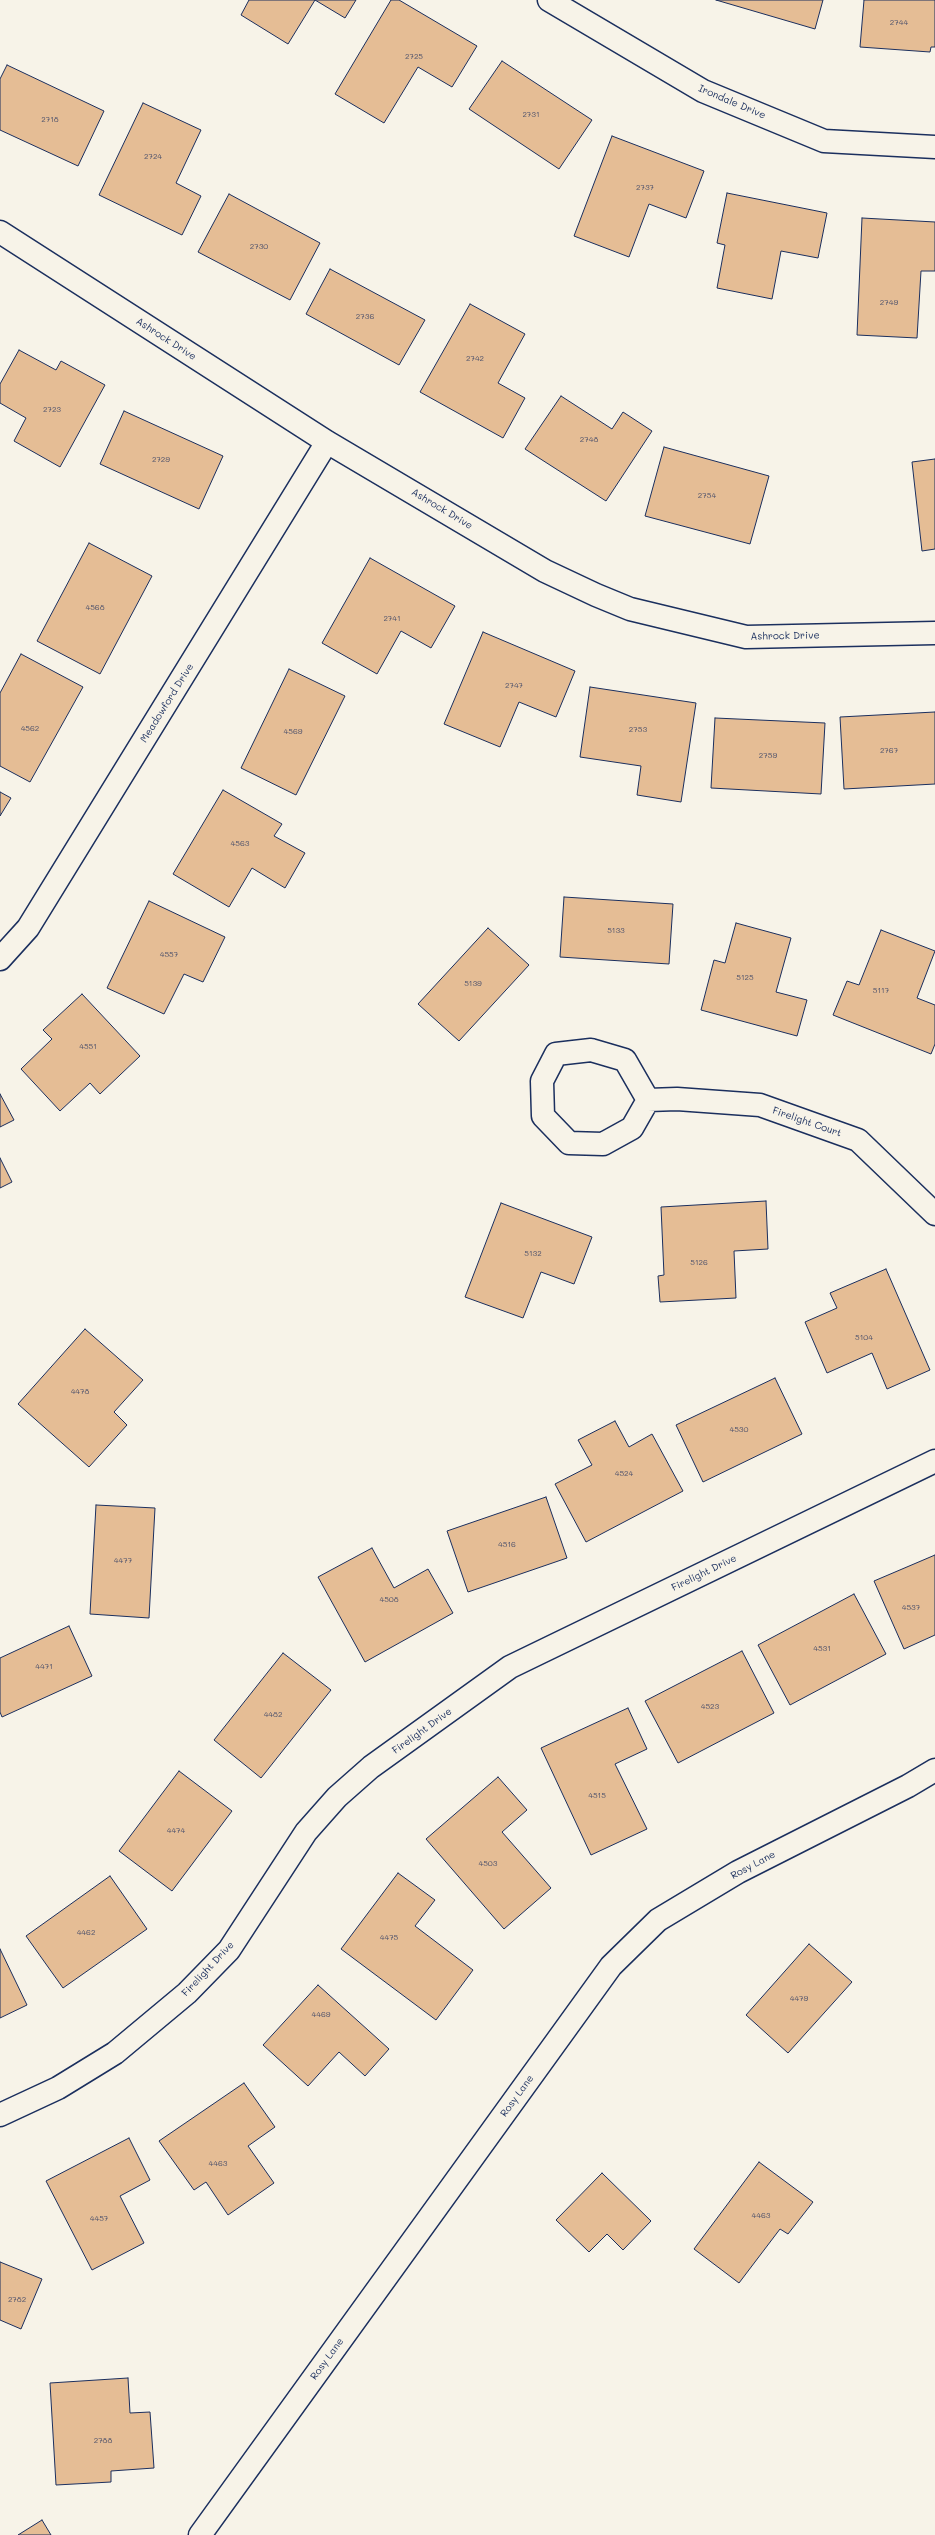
<!DOCTYPE html>
<html>
<head>
<meta charset="utf-8">
<style>
  body { margin:0 }
  canvas { display:block; background:#f7f3e8 }
</style>
</head>
<body>
<canvas width="935" height="2535"></canvas>
<script>
const g = document.querySelector('canvas').getContext('2d');
g.lineJoin = 'round';
function fillPath(path, color) {
  g.fillStyle = color;
  g.fill(path, 'evenodd');
}
function toPath(rows) {
  const path = new Path2D();
  for (const r of rows) {
    path.moveTo(r[0], r[1]);
    for (let i = 2; i < r.length; i += 2) path.lineTo(r[i], r[i + 1]);
  }
  return path;
}
function trace(path, color, width, dash) {
  g.strokeStyle = color;
  g.lineWidth = width;
  g.lineCap = dash ? 'butt' : 'round';
  g.setLineDash(dash || []);
  g.stroke(path);
}
function write(font, color, halo, rows, align = 'center') {
  g.font = font + ' Mali,sans-serif';
  g.lineWidth = 3;
  g.setLineDash([]);
  g.textBaseline = 'middle';
  g.strokeStyle = halo;
  g.fillStyle = color;
  for (const [text, x, y, turn = 0] of rows) {
    g.save();
    g.translate(x, y);
    g.rotate((+turn || 0) * Math.PI / 180);
    g.textAlign = isNaN(turn) ? turn : align;
    if (halo) g.strokeText(text, 0, 0);
    g.fillText(text, 0, 0);
    g.restore();
  }
}
const building = toPath([
  [249,0,356,0,345,18,315,0,288,44,241,15,249,0],
  [391,0,399,0,477,46,452,87,418,67,384,123,335,94,391,0],
  [716,0,823,0,815,29,716,0],
  [864,0,935,0,935,47,931,47,930,52,860,47,864,0],
  [502,61,592,120,559,169,469,109,502,61],
  [7,65,104,111,78,166,0,130,0,79,7,65],
  [143,103,201,130,176,183,201,196,182,235,99,195,143,103],
  [612,136,704,171,686,218,649,204,629,257,574,236,612,136],
  [727,193,827,213,818,258,781,251,772,299,717,288,725,245,717,243,727,193],
  [229,194,320,243,290,300,198,252,229,194],
  [862,218,935,222,935,271,921,271,917,338,857,335,862,218],
  [330,269,425,320,399,365,306,314,330,269],
  [470,304,525,334,498,383,525,398,503,438,420,392,470,304],
  [19,350,56,370,61,361,105,385,60,467,14,441,26,418,0,403,0,384,19,350],
  [561,396,612,429,623,412,652,431,606,501,525,449,561,396],
  [124,411,223,456,199,509,100,464,124,411],
  [664,447,769,476,750,544,645,516,664,447],
  [935,459,935,549,922,551,912,462,935,459],
  [89,543,152,576,100,674,37,641,89,543],
  [370,558,455,606,431,648,401,631,377,674,322,643,370,558],
  [483,632,575,671,556,717,519,702,500,747,444,724,483,632],
  [21,654,83,687,30,782,0,766,0,693,21,654],
  [289,669,345,696,296,795,241,768,289,669],
  [590,687,696,703,681,802,637,795,641,766,580,757,590,687],
  [935,712,935,784,844,789,840,717,935,712],
  [715,718,825,723,821,794,711,788,715,718],
  [223,790,282,824,274,836,305,853,285,888,252,868,229,907,173,874,223,790],
  [0,792,11,798,0,816,0,792],
  [564,897,673,904,669,964,560,957,564,897],
  [149,901,225,937,203,982,184,974,164,1014,107,988,149,901],
  [736,923,791,938,776,992,807,1000,797,1036,701,1010,714,960,725,963,736,923],
  [488,928,529,965,459,1041,418,1004,488,928],
  [881,930,935,951,917,998,935,1005,935,1044,931,1054,833,1015,847,981,859,985,881,930],
  [82,994,140,1056,100,1094,90,1083,60,1111,21,1069,52,1039,43,1030,82,994],
  [0,1094,14,1120,0,1127,0,1094],
  [0,1158,12,1182,0,1188,0,1158],
  [766,1201,768,1249,734,1251,736,1298,660,1302,658,1276,664,1275,661,1207,766,1201],
  [501,1203,592,1237,574,1284,541,1272,523,1318,465,1297,501,1203],
  [886,1269,930,1370,887,1389,872,1353,827,1373,805,1322,837,1308,830,1293,886,1269],
  [85,1329,143,1380,114,1412,127,1425,89,1467,18,1404,85,1329],
  [775,1378,802,1434,703,1482,676,1425,775,1378],
  [615,1421,629,1447,652,1434,683,1491,586,1542,555,1484,592,1465,578,1440,615,1421],
  [546,1497,567,1558,468,1592,447,1531,546,1497],
  [96,1505,155,1508,149,1618,90,1614,96,1505],
  [372,1548,394,1588,428,1569,453,1613,365,1662,318,1577,372,1548],
  [935,1555,935,1635,904,1649,874,1581,935,1555],
  [854,1594,886,1654,790,1705,758,1645,854,1594],
  [69,1626,92,1676,2,1717,0,1712,0,1658,69,1626],
  [742,1651,774,1713,678,1763,645,1701,742,1651],
  [283,1653,331,1690,261,1778,214,1740,283,1653],
  [628,1708,647,1749,615,1764,647,1829,591,1855,541,1748,628,1708],
  [179,1771,232,1811,172,1891,119,1851,179,1771],
  [498,1777,527,1810,502,1832,551,1888,504,1929,426,1839,498,1777],
  [398,1873,435,1900,415,1926,473,1970,436,2020,341,1949,398,1873],
  [110,1876,147,1929,63,1988,26,1936,110,1876],
  [809,1944,852,1982,788,2053,746,2015,809,1944],
  [0,1949,27,2005,0,2018,0,1949],
  [318,1985,389,2049,365,2076,339,2052,308,2086,263,2045,318,1985],
  [244,2083,275,2127,248,2146,274,2183,228,2215,206,2182,194,2190,159,2141,244,2083],
  [129,2138,150,2180,120,2196,144,2243,92,2270,46,2181,129,2138],
  [759,2162,813,2202,788,2234,780,2229,739,2283,694,2249,759,2162],
  [602,2173,651,2221,623,2250,607,2234,589,2252,556,2220,602,2173],
  [0,2262,42,2279,21,2329,0,2320,0,2262],
  [128,2378,130,2413,150,2412,154,2468,111,2471,111,2482,56,2485,50,2383,128,2378],
  [42,2520,51,2535,18,2535,42,2520]
]);
const street = toPath([
  [549,0,703,91,824,141,935,147],
  [0,232,327,442,545,571,596,595,630,609,746,637,935,633],
  [0,959,28,928,327,442],
  [591,1050,625,1060,648,1100,632,1128,603,1144,569,1143,543,1116,542,1081,556,1054,591,1050],
  [648,1100,677,1099,760,1105,858,1140,935,1214],
  [0,2115,58,2088,115,2053,187,1993,229,1950,306,1832,337,1797,371,1767,510,1667,935,1461],
  [200,2535,611,1966,658,1920,738,1872,908,1786,935,1770]
]);
const numberNames = [
  ["2744",899,23],
  ["2725",414,57],
  ["2731",531,115],
  ["2718",50,120],
  ["2724",153,157],
  ["2737",645,188],
  ["2730",259,247],
  ["2749",889,303],
  ["2736",365,317],
  ["2742",475,359],
  ["2723",52,410],
  ["2748",589,440],
  ["2729",161,460],
  ["2754",707,496],
  ["4568",95,608],
  ["2741",392,619],
  ["2747",514,686],
  ["4562",30,729],
  ["2753",638,730],
  ["4569",293,732],
  ["2767",889,751],
  ["2759",768,756],
  ["4563",240,844],
  ["5133",616,931],
  ["4557",169,955],
  ["5125",745,978],
  ["5139",473,984],
  ["5117",881,991],
  ["4551",88,1047],
  ["5132",533,1254],
  ["5126",699,1263],
  ["5104",864,1338],
  ["4478",80,1392],
  ["4530",739,1430],
  ["4524",624,1474],
  ["4516",507,1545],
  ["4477",123,1561],
  ["4508",389,1600],
  ["4537",911,1608],
  ["4531",822,1649],
  ["4471",44,1667],
  ["4523",710,1707],
  ["4482",273,1715],
  ["4515",597,1796],
  ["4474",176,1831],
  ["4503",488,1864],
  ["4462",86,1933],
  ["4475",389,1938],
  ["4479",799,1999],
  ["4469",321,2015],
  ["4463",218,2164],
  ["4463",761,2216],
  ["4457",99,2219],
  ["2782",17,2300],
  ["2788",103,2441]
];
const streetNames = [
  ["Irondale Drive",732,102,23],
  ["Ashrock Drive",166,339,33],
  ["Ashrock Drive",442,509,31],
  ["Ashrock Drive",785,636,-1],
  ["Meadowford Drive",167,703,-58],
  ["Firelight Court",807,1122,19],
  ["Firelight Drive",704,1573,-26],
  ["Firelight Drive",422,1731,-36],
  ["Rosy Lane",753,1865,-28],
  ["Firelight Drive",208,1969,-47],
  ["Rosy Lane",517,2096,-54],
  ["Rosy Lane",327,2359,-54]
];
fillPath(building, '#e5bd95');
trace(building, '#1b2f5e', 1);
trace(street, '#1b2f5e', 25);
trace(street, '#f7f3e8', 22);
write('8px', '#4e526c', null, numberNames);
write('10px', '#1b2f5e', '#f7f3e8', streetNames);
</script>
</body>
</html>
